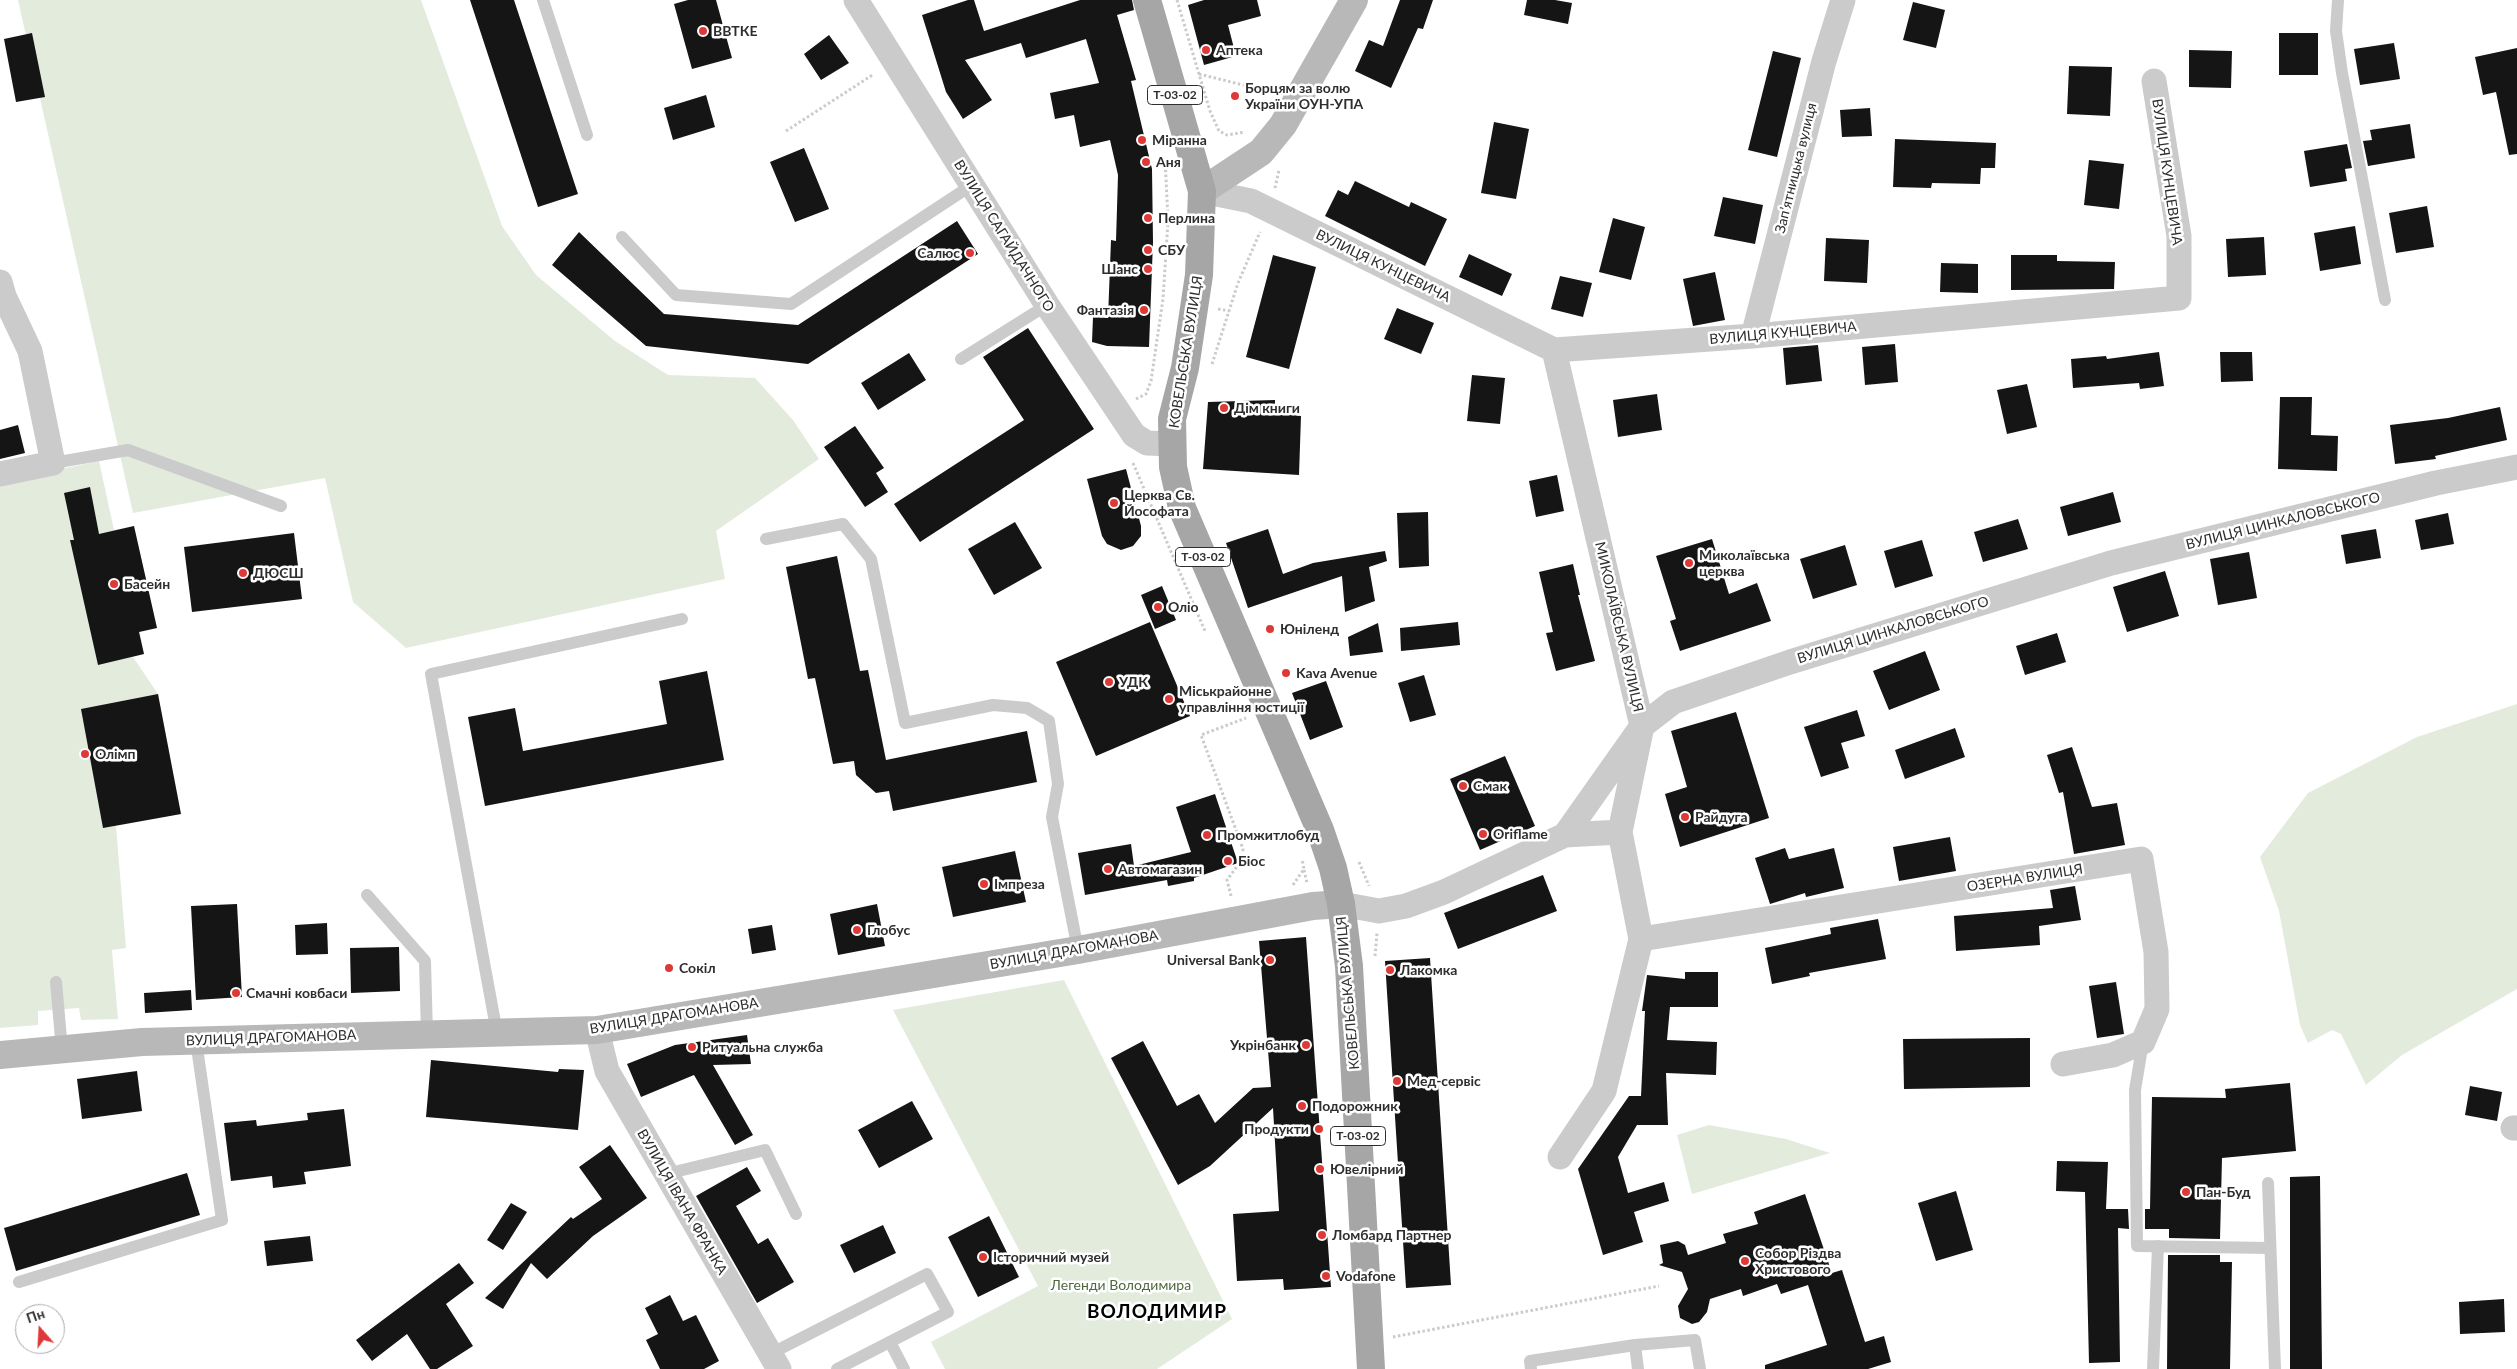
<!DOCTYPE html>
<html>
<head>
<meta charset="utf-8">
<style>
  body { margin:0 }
  #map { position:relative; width:2517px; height:1369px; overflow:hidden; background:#fff; font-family:Lato,sans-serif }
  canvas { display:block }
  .north { position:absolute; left:15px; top:1304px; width:50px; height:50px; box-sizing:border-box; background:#fff; border:1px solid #ababab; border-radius:50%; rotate:341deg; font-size:14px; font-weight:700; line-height:20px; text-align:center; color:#2e2e2e }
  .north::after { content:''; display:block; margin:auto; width:18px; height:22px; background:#de3938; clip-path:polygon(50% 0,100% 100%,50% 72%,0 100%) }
</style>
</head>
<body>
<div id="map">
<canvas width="2517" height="1369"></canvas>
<div class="north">Пн</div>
</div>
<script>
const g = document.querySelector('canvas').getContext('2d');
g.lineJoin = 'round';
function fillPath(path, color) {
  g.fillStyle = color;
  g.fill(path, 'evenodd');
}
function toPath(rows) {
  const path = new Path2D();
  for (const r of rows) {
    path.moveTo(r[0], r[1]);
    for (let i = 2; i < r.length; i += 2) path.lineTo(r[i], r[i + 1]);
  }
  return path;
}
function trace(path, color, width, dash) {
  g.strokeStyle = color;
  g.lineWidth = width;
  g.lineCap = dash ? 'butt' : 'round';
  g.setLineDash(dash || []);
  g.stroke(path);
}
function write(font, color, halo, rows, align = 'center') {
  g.font = font + ' Lato,sans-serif';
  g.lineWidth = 5;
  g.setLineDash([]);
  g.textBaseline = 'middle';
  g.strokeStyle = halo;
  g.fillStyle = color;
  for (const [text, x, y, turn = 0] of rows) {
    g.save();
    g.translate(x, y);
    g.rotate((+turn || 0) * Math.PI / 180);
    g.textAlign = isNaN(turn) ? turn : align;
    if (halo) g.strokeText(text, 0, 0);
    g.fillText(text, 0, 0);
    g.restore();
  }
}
const green = toPath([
  [18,0,421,0,502,226,536,275,615,341,668,375,755,378,793,420,819,459,716,531,725,579,406,648,353,602,325,478,133,513],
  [99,461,114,530,134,526,157,628,140,632,144,654,133,657,158,694,181,814,116,826,126,948,112,950,118,1019,81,1020,79,1008,38,1011,38,1025,0,1028,0,482],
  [2517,704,2517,989,2402,1055,2366,1085,2341,1034,2332,1030,2308,1043,2300,1025,2279,911,2260,857,2308,793,2417,737],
  [1064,980,1232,1319,1157,1369,945,1369,931,1342,1038,1286,893,1010],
  [1709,1125,1786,1139,1830,1153,1692,1194,1677,1135]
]);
const building = toPath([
  [470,0,514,0,578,194,538,207],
  [688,0,716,0,732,58,692,69,674,4],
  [968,0,974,0,984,31,1080,0,1132,0,1134,10,1117,15,1136,80,1131,81,1152,169,1153,242,1149,347,1107,346,1092,342,1093,317,1108,318,1111,240,1116,241,1118,175,1110,140,1080,147,1074,115,1055,119,1050,93,1099,83,1086,39,1026,58,1021,43,965,60,992,100,963,119,946,92,922,15],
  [1204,0,1257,0,1261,16,1228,25,1236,56,1204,65,1188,5],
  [1400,0,1433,0,1423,29,1418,28,1391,88,1355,71,1369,40,1383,46],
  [1527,0,1555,0,1572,3,1568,24,1524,15],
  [1913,2,1945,10,1936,48,1903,40],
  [32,33,45,97,16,102,4,39],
  [2279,33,2318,33,2318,75,2279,75],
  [829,35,849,63,821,80,804,54],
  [2394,43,2400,79,2360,85,2354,49],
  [2517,48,2517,154,2509,155,2496,92,2483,95,2475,57],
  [2189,50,2232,51,2231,88,2189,87],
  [1773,51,1801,58,1777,157,1748,150],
  [2069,66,2112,67,2110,116,2067,114],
  [706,95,715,127,673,140,664,108],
  [1870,108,1872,136,1842,137,1840,110],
  [1494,122,1529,129,1516,199,1481,193],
  [2410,124,2415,158,2368,166,2363,141,2372,140,2370,130],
  [1895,139,1996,143,1995,168,1981,168,1980,184,1932,183,1931,188,1893,187],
  [2347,144,2352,168,2345,169,2347,181,2310,187,2304,151],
  [804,148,829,209,795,222,770,162],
  [2089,160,2124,164,2119,209,2084,205],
  [1355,181,1409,207,1411,202,1447,219,1425,266,1325,216,1338,190,1348,195],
  [1723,197,1763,205,1755,244,1714,236],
  [2427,206,2434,247,2396,253,2389,213],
  [1613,218,1645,227,1631,280,1599,272],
  [957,221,978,254,808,364,646,346,552,265,579,232,664,314,798,325],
  [2355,226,2361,264,2320,271,2314,233],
  [2264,237,2266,275,2228,277,2226,239],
  [1826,238,1869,240,1867,283,1824,281],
  [1469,254,1512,274,1502,296,1459,277],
  [1273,255,1316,267,1289,369,1246,357],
  [2011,255,2057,255,2057,261,2115,262,2114,289,2011,290],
  [1941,263,1978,264,1978,293,1940,292],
  [1715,272,1725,320,1693,326,1683,279],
  [1560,276,1592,283,1583,317,1551,309],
  [1397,308,1434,323,1421,354,1384,339],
  [1028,328,1094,429,920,542,894,504,1024,420,983,357],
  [1895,344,1898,382,1865,385,1862,347],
  [1818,345,1822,381,1786,385,1783,348],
  [2159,352,2164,386,2140,389,2139,383,2073,388,2071,359,2106,356,2107,359],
  [2220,352,2252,352,2253,381,2221,382],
  [909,353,926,380,878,410,861,383],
  [1472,375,1505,378,1500,424,1467,421],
  [2027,384,2037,427,2007,434,1997,390],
  [1657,394,1662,430,1618,437,1613,400],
  [2280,397,2312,397,2311,435,2338,436,2337,471,2278,469],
  [1275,400,1275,413,1301,416,1299,475,1203,469,1208,402],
  [2500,407,2507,440,2435,456,2436,459,2395,464,2390,425,2448,418],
  [18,425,25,453,0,459,0,430],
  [855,426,884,468,876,473,888,492,865,507,824,447],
  [1126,469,1141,526,1141,536,1133,546,1121,550,1107,544,1102,536,1087,479],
  [1557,475,1564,511,1536,517,1529,481],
  [90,487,99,534,134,526,157,628,139,632,144,654,98,665,70,540,74,540,64,493],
  [2113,492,2121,522,2068,536,2060,507],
  [1428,512,1429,566,1399,568,1397,513],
  [2448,513,2454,544,2421,550,2415,520],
  [2018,519,2028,549,1983,562,1974,532],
  [1015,522,1042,568,994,595,968,549],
  [1268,529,1283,574,1313,563,1385,551,1387,561,1369,567,1375,601,1345,612,1342,576,1248,608,1226,543],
  [2376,529,2381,558,2346,564,2341,535],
  [294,533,302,599,192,612,184,547],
  [1712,539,1729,594,1757,583,1771,621,1680,651,1670,621,1676,619,1656,556],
  [1922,540,1933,576,1895,588,1884,551],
  [1845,545,1857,585,1813,599,1800,559],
  [2249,552,2257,598,2218,605,2210,559],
  [837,556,860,671,868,670,886,760,1027,731,1037,782,893,811,889,791,876,793,856,775,854,761,833,764,815,678,808,679,786,567],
  [1573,564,1580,595,1578,595,1595,661,1556,671,1546,633,1553,632,1539,572],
  [2165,571,2179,616,2127,632,2113,587],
  [1162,586,1176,620,1155,629,1141,595],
  [1150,622,1190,716,1096,756,1056,662],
  [1458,622,1460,645,1401,651,1400,628],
  [1378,623,1383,652,1350,656,1348,637],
  [2057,633,2066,662,2025,675,2016,646],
  [1925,651,1940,690,1889,710,1873,671],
  [707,671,724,760,485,806,468,717,515,708,523,751,667,724,659,681],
  [1424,675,1436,715,1410,722,1398,683],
  [1326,681,1343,727,1310,740,1292,693],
  [158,694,181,814,103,828,81,709],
  [1857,710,1865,736,1841,743,1849,768,1821,777,1804,727],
  [1736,712,1769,818,1680,847,1665,794,1687,787,1671,731],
  [1955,728,1965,757,1905,779,1895,750],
  [2072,747,2092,807,2117,803,2125,845,2074,854,2063,792,2059,793,2047,755],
  [1505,756,1535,826,1480,850,1450,779],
  [1215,794,1238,863,1194,878,1194,881,1168,886,1167,880,1085,895,1078,853,1131,844,1134,866,1191,852,1176,807],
  [1950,837,1956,871,1899,881,1893,847],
  [1785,848,1789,859,1834,848,1844,888,1806,897,1805,893,1770,904,1755,858],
  [1015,851,1026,902,953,917,942,867],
  [1543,875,1557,911,1458,949,1444,913],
  [2075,886,2081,920,2039,926,2040,945,1956,951,1954,916,2053,908,2050,890],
  [237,904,242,997,196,1000,191,906],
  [877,904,885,946,838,955,830,914],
  [1878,919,1886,959,1809,973,1810,976,1772,984,1765,948,1831,934,1830,928],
  [327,923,328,954,296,955,295,925],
  [772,925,776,950,752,954,748,929],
  [1306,937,1331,1287,1284,1290,1283,1279,1237,1281,1233,1214,1279,1211,1273,1108,1210,1166,1178,1185,1111,1058,1143,1041,1177,1106,1199,1094,1215,1123,1253,1088,1271,1087,1259,941],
  [399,947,400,991,351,993,350,948],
  [1430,958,1451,1285,1406,1288,1385,961],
  [1685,972,1718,972,1718,1007,1670,1007,1667,1040,1717,1042,1716,1075,1666,1073,1668,1125,1637,1125,1618,1157,1628,1193,1664,1182,1669,1201,1634,1212,1643,1242,1603,1255,1578,1169,1629,1096,1641,1096,1645,1011,1642,1011,1647,975,1685,979],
  [2116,982,2124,1034,2097,1038,2089,986],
  [191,990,192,1010,145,1013,144,993],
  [747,1035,751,1064,713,1065,753,1135,735,1145,694,1075,641,1097,627,1064,675,1045],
  [2030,1038,2030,1087,1904,1089,1903,1039],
  [431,1060,558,1072,559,1069,584,1070,578,1130,426,1117],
  [137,1071,142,1111,82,1119,77,1079],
  [2290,1083,2296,1151,2222,1158,2220,1239,2169,1238,2169,1229,2145,1229,2145,1209,2150,1209,2152,1097,2226,1098,2225,1089],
  [2470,1086,2502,1092,2497,1121,2465,1115],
  [912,1101,933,1139,879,1168,858,1130],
  [344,1109,351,1166,304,1172,306,1184,273,1188,272,1176,231,1181,224,1123,256,1120,257,1126,308,1120,307,1113],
  [610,1145,647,1198,593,1236,547,1279,531,1263,503,1309,485,1298,571,1217,573,1219,602,1199,579,1167],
  [2057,1161,2108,1162,2106,1209,2128,1209,2129,1229,2118,1228,2120,1362,2089,1363,2085,1192,2056,1191],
  [747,1167,761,1191,736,1206,758,1244,768,1238,794,1282,757,1303,696,1196],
  [187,1173,200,1215,16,1271,4,1228],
  [2320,1176,2322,1369,2290,1369,2290,1177],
  [1956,1191,1973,1250,1936,1261,1918,1203],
  [1805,1194,1832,1273,1842,1270,1865,1342,1884,1336,1891,1362,1868,1369,1765,1369,1765,1365,1827,1345,1808,1285,1781,1294,1777,1284,1743,1296,1741,1289,1710,1299,1707,1312,1699,1322,1692,1324,1680,1318,1678,1306,1688,1289,1682,1272,1659,1265,1663,1263,1660,1245,1678,1241,1685,1245,1688,1255,1726,1243,1723,1234,1758,1224,1754,1212],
  [511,1203,527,1212,503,1250,487,1240],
  [989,1216,1019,1277,978,1297,948,1237],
  [883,1225,896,1253,854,1273,840,1245],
  [310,1236,313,1261,267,1266,264,1241],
  [2168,1255,2220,1255,2220,1262,2232,1262,2230,1369,2167,1369],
  [459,1263,474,1283,446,1304,473,1346,437,1369,430,1369,407,1334,372,1361,356,1340],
  [670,1295,683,1321,696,1315,719,1361,704,1369,660,1369,646,1340,658,1334,645,1308],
  [2504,1299,2505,1332,2460,1334,2459,1302]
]);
const path = toPath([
  [1177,0,1210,111,1219,131,1227,135,1245,132],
  [1199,74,1275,93],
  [786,131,874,74],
  [1275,188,1279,170],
  [1218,309,1229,311],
  [1212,364,1238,283,1260,232],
  [1136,399,1146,394,1151,381,1163,299,1168,221,1165,158],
  [1133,463,1205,631],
  [1359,862,1369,886],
  [1304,870,1307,883],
  [1293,885,1304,869,1302,859],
  [1231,896,1227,880,1241,861,1243,849,1201,735,1246,718],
  [1375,956,1377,933],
  [1393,1337,1659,1286]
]);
const lane = toPath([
  [543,0,587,135],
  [2338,0,2336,31,2342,73,2385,300],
  [622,237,676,295,791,304,972,185],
  [961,359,1047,305],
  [53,463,128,450,281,506],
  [766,539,843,524,871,559,905,723,993,705,1027,708,1049,721,1058,784,1052,817,1078,950],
  [367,895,425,961,427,1035],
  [56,982,62,1050],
  [497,1033,431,674,682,619],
  [2143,1042,2135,1090,2137,1246,2269,1248],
  [666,1174,765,1150,796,1214],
  [2268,1183,2275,1369],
  [19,1282,222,1220,196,1041],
  [890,1342,904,1369],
  [1635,1345,1638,1369],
  [770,1354,927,1274,948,1312,837,1369],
  [1531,1369,1530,1361,1635,1345,1695,1340,1700,1369],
  [2153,1369,2158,1246]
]);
const street = toPath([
  [856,0,1047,305,1134,435,1147,443,1172,444],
  [1202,191,1251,201,1554,350,1753,336,2179,298,2179,236,2154,81],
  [0,282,4,296,30,351,53,463,0,474],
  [1753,336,1824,61,1843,0],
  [1554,350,1642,726,1620,832,1641,939,1604,1091,1560,1157],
  [1565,835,1620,832],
  [1341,904,1379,911,1406,906,1444,892,1565,835,1642,726,1673,702,1790,662,2111,563,2436,483,2517,467],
  [1641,939,2141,859,2156,952,2157,1009,2143,1042,2113,1055,2063,1064],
  [597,1030,607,1071,779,1369],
  [2513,1128,2517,1128]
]);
const secondary = toPath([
  [1202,191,1261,152,1283,125,1354,0],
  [0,1055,142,1042,597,1030,1078,950,1313,906,1341,904]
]);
const primary = toPath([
  [1147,0,1202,191,1199,275,1185,368,1172,419,1173,467,1182,508,1320,830,1333,868,1341,904,1349,966,1371,1369]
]);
const markers = [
  [703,31,5,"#de3938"],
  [1206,50,5,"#de3938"],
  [1235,96,5,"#de3938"],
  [1142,140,5,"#de3938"],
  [1146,162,5,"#de3938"],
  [1148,218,5,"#de3938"],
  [1148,250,5,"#de3938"],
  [970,253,5,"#de3938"],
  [1148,269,5,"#de3938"],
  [1144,310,5,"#de3938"],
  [1224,408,5,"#de3938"],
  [1114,503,5,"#de3938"],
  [1689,563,5,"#de3938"],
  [243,573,5,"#de3938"],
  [114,584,5,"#de3938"],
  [1158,607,5,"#de3938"],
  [1270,629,5,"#de3938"],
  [1286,673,5,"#de3938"],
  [1109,682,5,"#de3938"],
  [1169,699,5,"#de3938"],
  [85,754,5,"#de3938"],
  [1463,786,5,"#de3938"],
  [1685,817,5,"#de3938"],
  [1483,834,5,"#de3938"],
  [1207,835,5,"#de3938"],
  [1228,861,5,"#de3938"],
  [1108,869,5,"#de3938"],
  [984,884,5,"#de3938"],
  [857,930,5,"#de3938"],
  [1270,960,5,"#de3938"],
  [669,968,5,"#de3938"],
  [1390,970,5,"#de3938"],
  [236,993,5,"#de3938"],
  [1306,1045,5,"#de3938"],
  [692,1047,5,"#de3938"],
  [1397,1081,5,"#de3938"],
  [1302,1106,5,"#de3938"],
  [1319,1129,5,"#de3938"],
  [1320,1169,5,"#de3938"],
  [2186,1192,5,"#de3938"],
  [1322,1235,5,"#de3938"],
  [983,1257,5,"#de3938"],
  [1745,1261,5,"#de3938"],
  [1326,1276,5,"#de3938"]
];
const shields = [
  [1175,95,55],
  [1203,557,55],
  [1358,1136,55]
];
const shieldNames = [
  ["Т-03-02",1175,95],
  ["Т-03-02",1203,557],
  ["Т-03-02",1358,1136]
];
const poiNames = [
  ["ВВТКЕ",713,31],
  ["Аптека",1216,50],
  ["Борцям за волю",1245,88],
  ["України ОУН-УПА",1245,104],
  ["Міранна",1152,140],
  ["Аня",1156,162],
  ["Перлина",1158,218],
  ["СБУ",1158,250],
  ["Салюс",960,253,"right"],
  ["Шанс",1138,269,"right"],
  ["Фантазія",1134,310,"right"],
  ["Дім книги",1234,408],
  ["Церква Св.",1124,495],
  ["Йософата",1124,511],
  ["Миколаївська",1699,555],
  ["церква",1699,571],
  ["ДЮСШ",253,573],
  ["Басейн",124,584],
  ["Оліо",1168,607],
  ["Юніленд",1280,629],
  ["Kava Avenue",1296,673],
  ["УДК",1119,682],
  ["Міськрайонне",1179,691],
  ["управління юстиції",1179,707],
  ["Олімп",95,754],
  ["Смак",1473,786],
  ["Райдуга",1695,817],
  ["Oriflame",1493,834],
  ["Промжитлобуд",1217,835],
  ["Біос",1238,861],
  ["Автомагазин",1118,869],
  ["Імпреза",994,884],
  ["Глобус",867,930],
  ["Universal Bank",1260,960,"right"],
  ["Сокіл",679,968],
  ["Лакомка",1400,970],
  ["Смачні ковбаси",246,993],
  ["Укрінбанк",1296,1045,"right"],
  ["Ритуальна служба",702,1047],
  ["Мед-сервіс",1407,1081],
  ["Подорожник",1312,1106],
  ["Продукти",1309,1129,"right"],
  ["Ювелірний",1330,1169],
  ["Пан-Буд",2196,1192],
  ["Ломбард Партнер",1332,1235],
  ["Собор Різдва",1755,1253],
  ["Христового",1755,1269],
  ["Історичний музей",993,1257],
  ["Vodafone",1336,1276]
];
const streetNames = [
  ["Запʼятницька вулиця",1796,168,-76],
  ["ВУЛИЦЯ КУНЦЕВИЧА",2167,172,82],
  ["ВУЛИЦЯ САГАЙДАЧНОГО",1004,236,58],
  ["ВУЛИЦЯ КУНЦЕВИЧА",1383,266,26],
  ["ВУЛИЦЯ КУНЦЕВИЧА",1783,333,-5],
  ["КОВЕЛЬСЬКА ВУЛИЦЯ",1186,352,-81],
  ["ВУЛИЦЯ ЦИНКАЛОВСЬКОГО",2283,521,-14],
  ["МИКОЛАЇВСЬКА ВУЛИЦЯ",1619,627,77],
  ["ВУЛИЦЯ ЦИНКАЛОВСЬКОГО",1893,630,-17],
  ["ОЗЕРНА ВУЛИЦЯ",2025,878,-9],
  ["ВУЛИЦЯ ДРАГОМАНОВА",1074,950,-10],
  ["КОВЕЛЬСЬКА ВУЛИЦЯ",1348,993,-95],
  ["ВУЛИЦЯ ДРАГОМАНОВА",674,1016,-9],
  ["ВУЛИЦЯ ДРАГОМАНОВА",271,1038,-2],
  ["ВУЛИЦЯ ІВАНА ФРАНКА",682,1202,60]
];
const parkNames = [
  ["Легенди Володимира",1121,1285]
];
const districtNames = [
  ["ВОЛОДИМИР",1157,1312]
];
fillPath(green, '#e3ebdd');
fillPath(building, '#151515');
trace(path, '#cbcbcb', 3, [2.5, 2.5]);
trace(lane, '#cbcbcb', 12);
trace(street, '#cbcbcb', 25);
trace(secondary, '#b8b8b8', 28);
trace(primary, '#a6a6a6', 28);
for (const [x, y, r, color] of markers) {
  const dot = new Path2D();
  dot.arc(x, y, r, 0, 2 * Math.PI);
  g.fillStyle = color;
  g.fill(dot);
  trace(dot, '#fff', 2);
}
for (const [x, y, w] of shields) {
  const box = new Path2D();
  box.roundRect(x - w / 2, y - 9.5, w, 19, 4);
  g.fillStyle = '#fff';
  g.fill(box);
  trace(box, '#2e2e2e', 1);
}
write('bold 12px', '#2e2e2e', null, shieldNames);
write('bold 14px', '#2e2e2e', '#fff', poiNames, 'left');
write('14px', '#2e2e2e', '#fff', streetNames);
write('14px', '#4e683d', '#fff', parkNames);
g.letterSpacing = '1px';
write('bold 19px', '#000', '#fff', districtNames);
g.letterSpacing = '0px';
</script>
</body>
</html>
